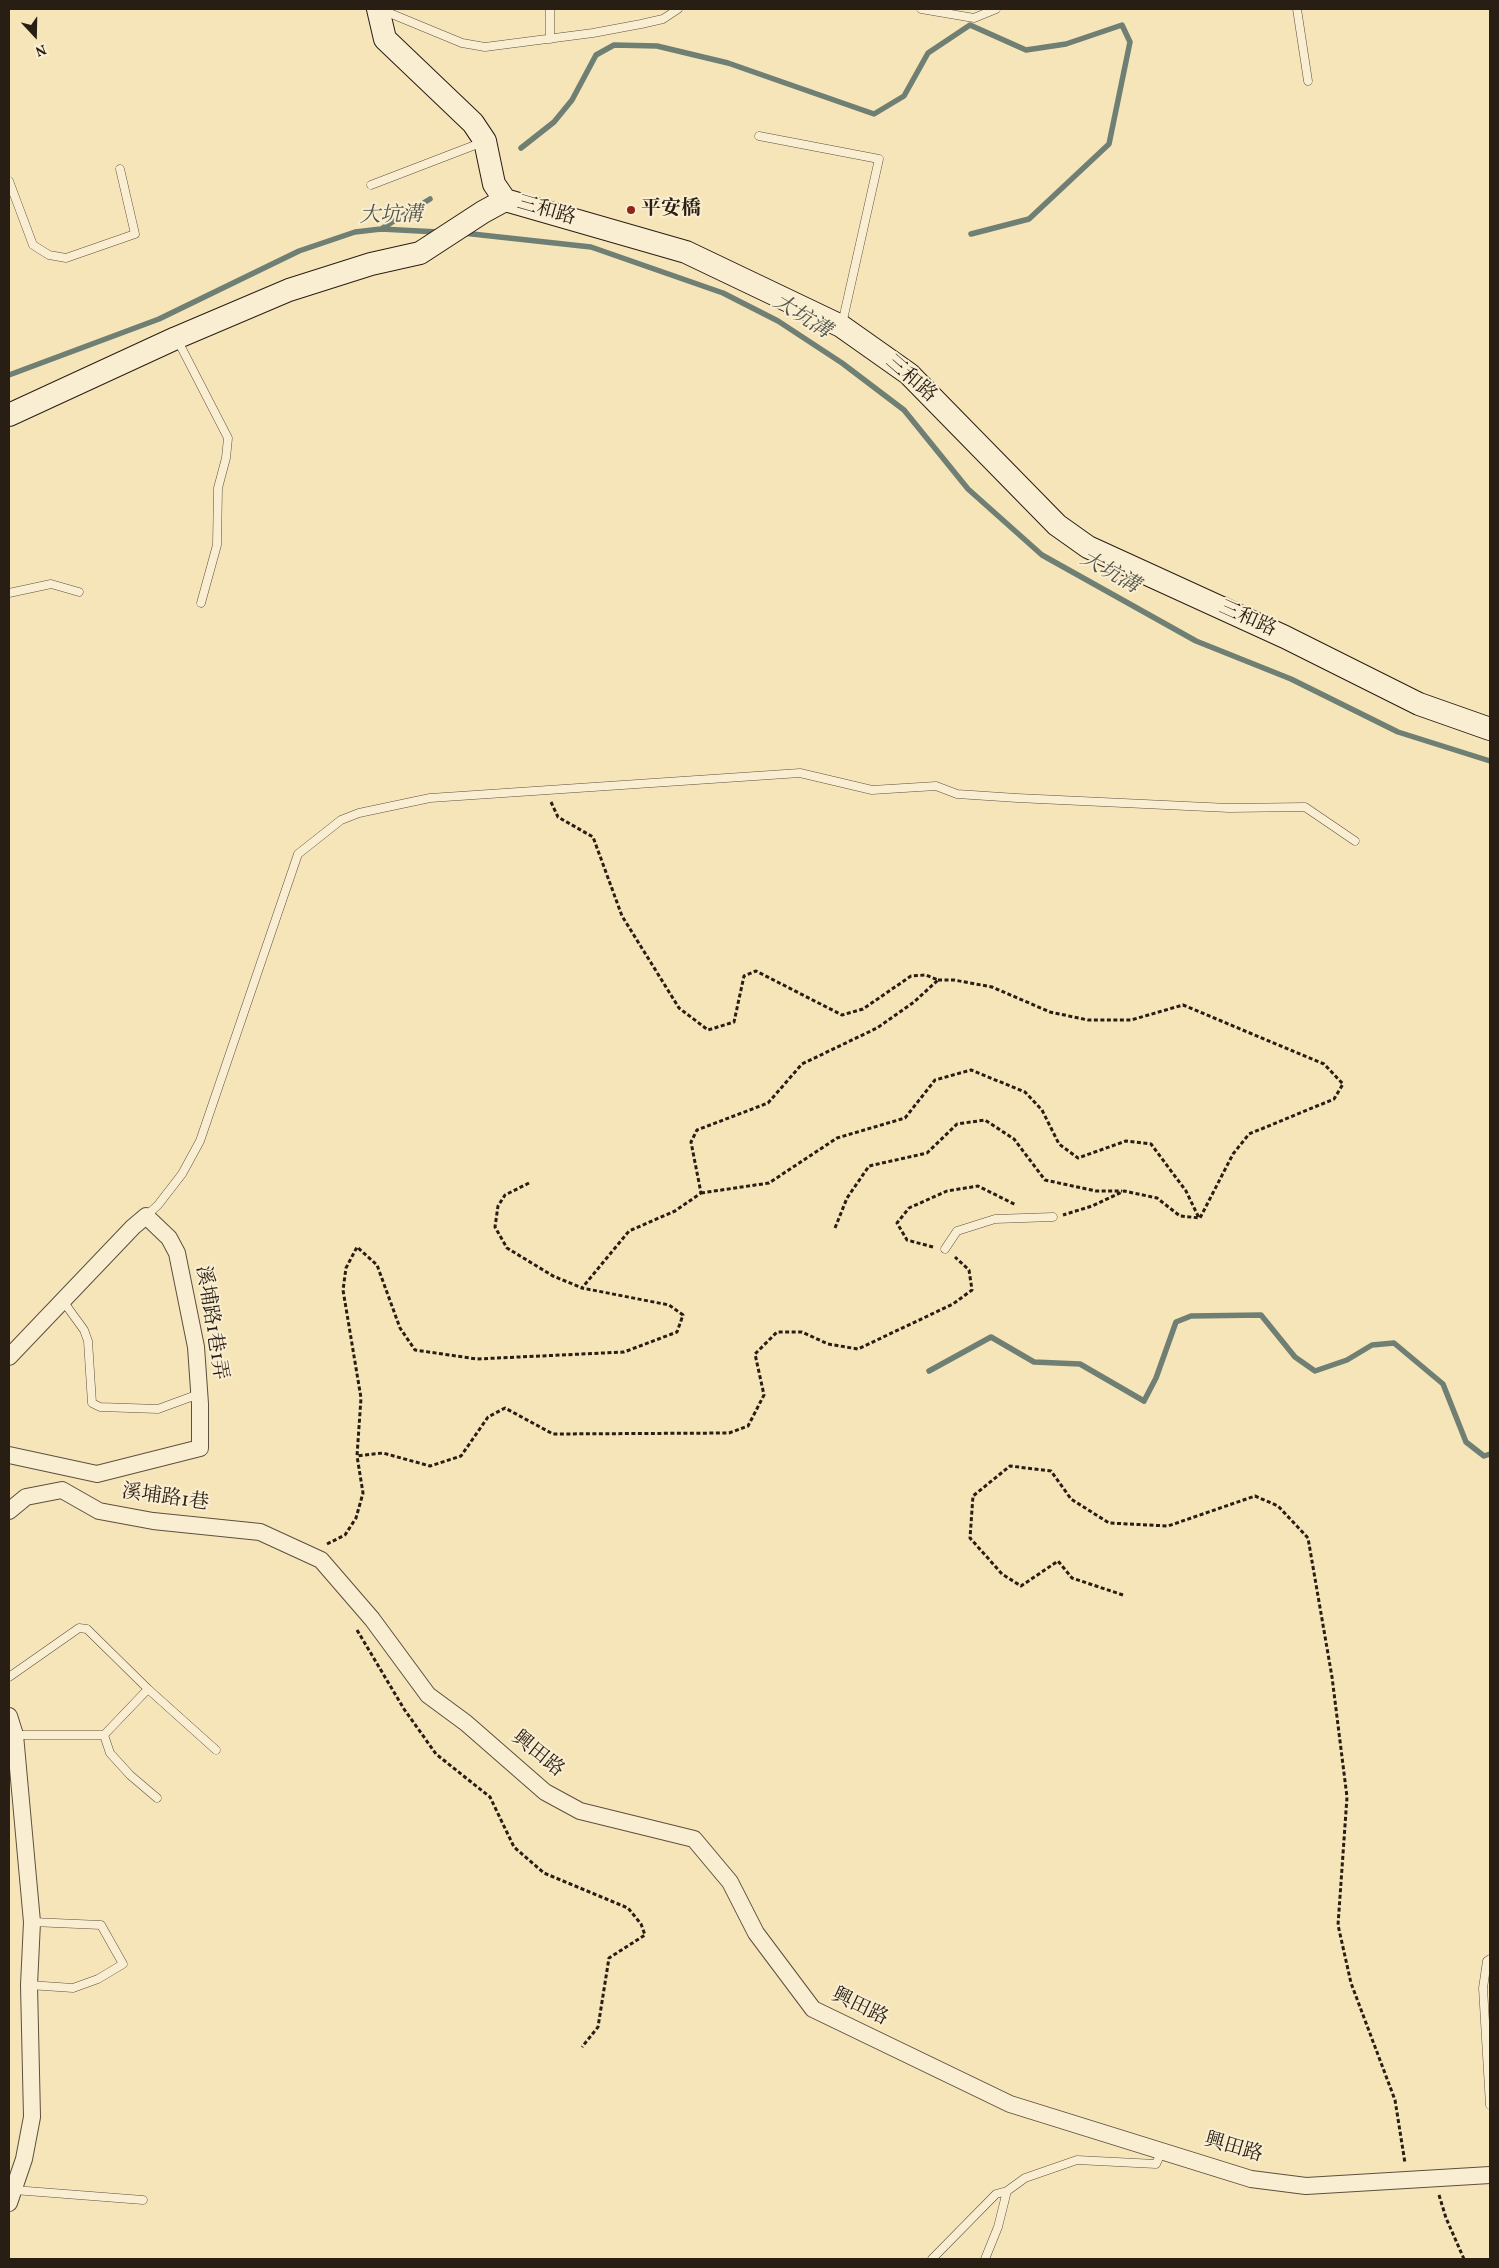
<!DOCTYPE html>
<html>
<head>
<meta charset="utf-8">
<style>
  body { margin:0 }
  #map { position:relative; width:1499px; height:2268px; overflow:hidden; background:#f7e5ba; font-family:Vollkorn,serif }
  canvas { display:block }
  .frame { position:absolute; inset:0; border:10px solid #291e14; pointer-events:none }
  .north { position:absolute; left:10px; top:10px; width:50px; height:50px; -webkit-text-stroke:4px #faeed2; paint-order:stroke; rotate:159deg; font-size:14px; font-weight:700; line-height:20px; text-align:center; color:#291e14 }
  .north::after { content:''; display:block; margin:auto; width:18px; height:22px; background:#291e14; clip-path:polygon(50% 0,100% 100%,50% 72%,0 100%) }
</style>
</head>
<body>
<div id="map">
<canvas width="1499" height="2268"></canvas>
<div class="frame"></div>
<div class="north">N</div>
</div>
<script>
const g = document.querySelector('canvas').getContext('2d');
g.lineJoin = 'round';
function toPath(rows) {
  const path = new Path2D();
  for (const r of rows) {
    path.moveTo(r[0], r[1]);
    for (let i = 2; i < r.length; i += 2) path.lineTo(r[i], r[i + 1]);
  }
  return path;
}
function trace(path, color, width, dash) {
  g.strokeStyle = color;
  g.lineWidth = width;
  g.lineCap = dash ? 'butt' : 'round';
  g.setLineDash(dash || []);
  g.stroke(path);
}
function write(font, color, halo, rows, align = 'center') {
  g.font = font + ' Vollkorn,"Noto Serif TC",serif';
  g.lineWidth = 4;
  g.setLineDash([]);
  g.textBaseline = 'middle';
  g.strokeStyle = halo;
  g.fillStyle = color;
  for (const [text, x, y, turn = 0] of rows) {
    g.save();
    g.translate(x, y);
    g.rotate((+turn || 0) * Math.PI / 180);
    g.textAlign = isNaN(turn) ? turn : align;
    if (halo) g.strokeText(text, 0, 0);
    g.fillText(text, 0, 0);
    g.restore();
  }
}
const stream = toPath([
  [521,148,554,122,572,100,596,55,614,45,657,46,728,63,874,114,904,96,928,53,970,25,1026,50,1066,44,1122,25,1130,42,1109,144,1029,219,971,234],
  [381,229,430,199],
  [463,233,591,247,723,293,778,321,842,363,904,410,968,489,1042,555,1196,641,1291,679,1398,732,1490,761],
  [9,375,159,319,299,251,355,232,381,229,438,232],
  [929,1371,991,1337,1034,1362,1080,1364,1144,1401,1156,1378,1176,1322,1191,1316,1261,1315,1295,1357,1315,1371,1347,1360,1372,1345,1394,1343,1443,1384,1466,1442,1484,1456,1490,1454]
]);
const path = toPath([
  [551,802,558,817,593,837,622,916,679,1008,708,1030,734,1022,744,976,756,971,842,1015,863,1009,911,976,926,975,938,980,914,1002,877,1028,802,1064,768,1103,697,1130,691,1142,701,1193,675,1211,629,1231,582,1288,669,1305,683,1315,677,1332,624,1352,477,1359,415,1350,400,1328,377,1265,357,1247,346,1268,343,1290,361,1398,357,1456,383,1453,430,1466,461,1456,488,1417,505,1408,553,1434,729,1433,748,1426,764,1395,755,1354,777,1332,802,1332,828,1344,858,1349,953,1304,972,1290,969,1270,955,1257],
  [938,980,954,980,992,987,1050,1012,1088,1020,1131,1020,1183,1005,1324,1064,1343,1084,1334,1099,1249,1134,1233,1154,1200,1218,1180,1216,1157,1198,1124,1191,1092,1206,1063,1215],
  [529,1183,505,1195,498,1206,495,1227,507,1248,553,1276,582,1288],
  [701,1193,769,1183,837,1138,905,1118,935,1080,971,1070,1025,1092,1042,1110,1059,1144,1078,1158,1126,1141,1151,1144,1186,1191,1199,1218],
  [835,1228,847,1198,869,1166,927,1153,957,1124,985,1120,1014,1139,1045,1180,1096,1191,1122,1191],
  [933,1247,907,1240,897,1223,909,1208,947,1191,978,1186,1016,1205],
  [327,1544,345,1535,356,1518,363,1493,357,1456],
  [1123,1595,1072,1578,1058,1561,1021,1586,1002,1574,970,1538,973,1496,1010,1466,1051,1471,1071,1499,1109,1523,1168,1526,1255,1496,1278,1506,1308,1538,1332,1677,1347,1797,1338,1925,1351,1983,1395,2100,1405,2163],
  [357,1630,404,1709,436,1754,490,1797,514,1847,544,1873,628,1908,641,1924,645,1935,609,1958,598,2027,582,2047],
  [1439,2195,1446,2218,1464,2259]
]);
const lane = toPath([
  [921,9,974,18,996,9],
  [1297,9,1308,81],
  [382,10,462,43,485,47,593,33,641,24,663,19,678,9],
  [550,39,550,9],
  [759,136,879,159,842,324],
  [9,181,33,245,49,255,66,258,135,234,120,169],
  [371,185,483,142],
  [178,341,228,438,226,458,218,488,217,545,201,603],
  [9,593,51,584,79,592],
  [146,1216,158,1205,182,1174,200,1141,298,854,341,820,359,813,430,798,800,773,872,790,936,786,957,794,1017,798,1229,808,1305,807,1355,841],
  [945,1249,957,1231,995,1219,1053,1217],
  [63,1301,84,1330,88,1341,92,1403,100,1407,158,1409,199,1394],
  [9,1677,79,1628,87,1629,148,1689,216,1750],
  [148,1689,104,1735,110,1753,130,1775,157,1798],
  [15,1735,104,1735],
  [1490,1959,1487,1961,1483,1988,1490,2105],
  [29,1985,73,1988,98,1979,123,1964,101,1925,32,1922],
  [14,2190,143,2200],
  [932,2259,996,2194,1007,2191,1025,2178,1077,2160,1156,2164,1162,2151],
  [985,2259,998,2227,1007,2191]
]);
const street = toPath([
  [9,1357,133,1227,146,1216,169,1238,177,1253,196,1347,200,1404,200,1448,97,1474,9,1455],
  [9,1511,26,1497,62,1490,99,1511,153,1521,260,1532,321,1560,372,1619,428,1695,466,1723,545,1792,580,1811,694,1839,730,1882,756,1933,813,2009,1010,2104,1251,2179,1306,2186,1490,2175],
  [9,1716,15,1735,32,1922,29,1985,32,2117,24,2159,9,2203]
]);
const secondary = toPath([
  [378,9,385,39,473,123,485,141,494,184,505,200,686,252,841,326,909,374,1057,525,1088,547,1285,637,1419,704,1490,729],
  [9,415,176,338,289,290,371,264,420,253,483,212,505,200]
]);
const markers = [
  [631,210,5,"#8f2418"]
];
const poiNames = [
  ["平安橋",641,210]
];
const streetNames = [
  ["三和路",546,212,16],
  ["三和路",910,380,41],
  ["三和路",1247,620,24],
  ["溪埔路1巷1弄",210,1323,81],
  ["溪埔路1巷",165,1499,8],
  ["興田路",537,1755,39],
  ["興田路",859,2008,26],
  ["興田路",1233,2149,16]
];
const waterNames = [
  ["大坑溝",391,217,-1],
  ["大坑溝",801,318,32],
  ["大坑溝",1109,574,29]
];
trace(stream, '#6f7f73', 5.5);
trace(lane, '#5c503e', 9);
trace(street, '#5c503e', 18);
trace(secondary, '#291e14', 24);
trace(path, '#291e14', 3, [4, 2.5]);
trace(lane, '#faeed2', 8);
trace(street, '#faeed2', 16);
trace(secondary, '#faeed2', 22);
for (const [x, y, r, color] of markers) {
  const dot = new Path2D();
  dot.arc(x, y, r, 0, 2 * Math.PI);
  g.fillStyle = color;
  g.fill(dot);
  trace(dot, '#faeed2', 2);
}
write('bold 20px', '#291e14', '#faeed2', poiNames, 'left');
write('20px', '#291e14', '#faeed2', streetNames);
write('italic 21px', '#52564b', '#faeed2', waterNames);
</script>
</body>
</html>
